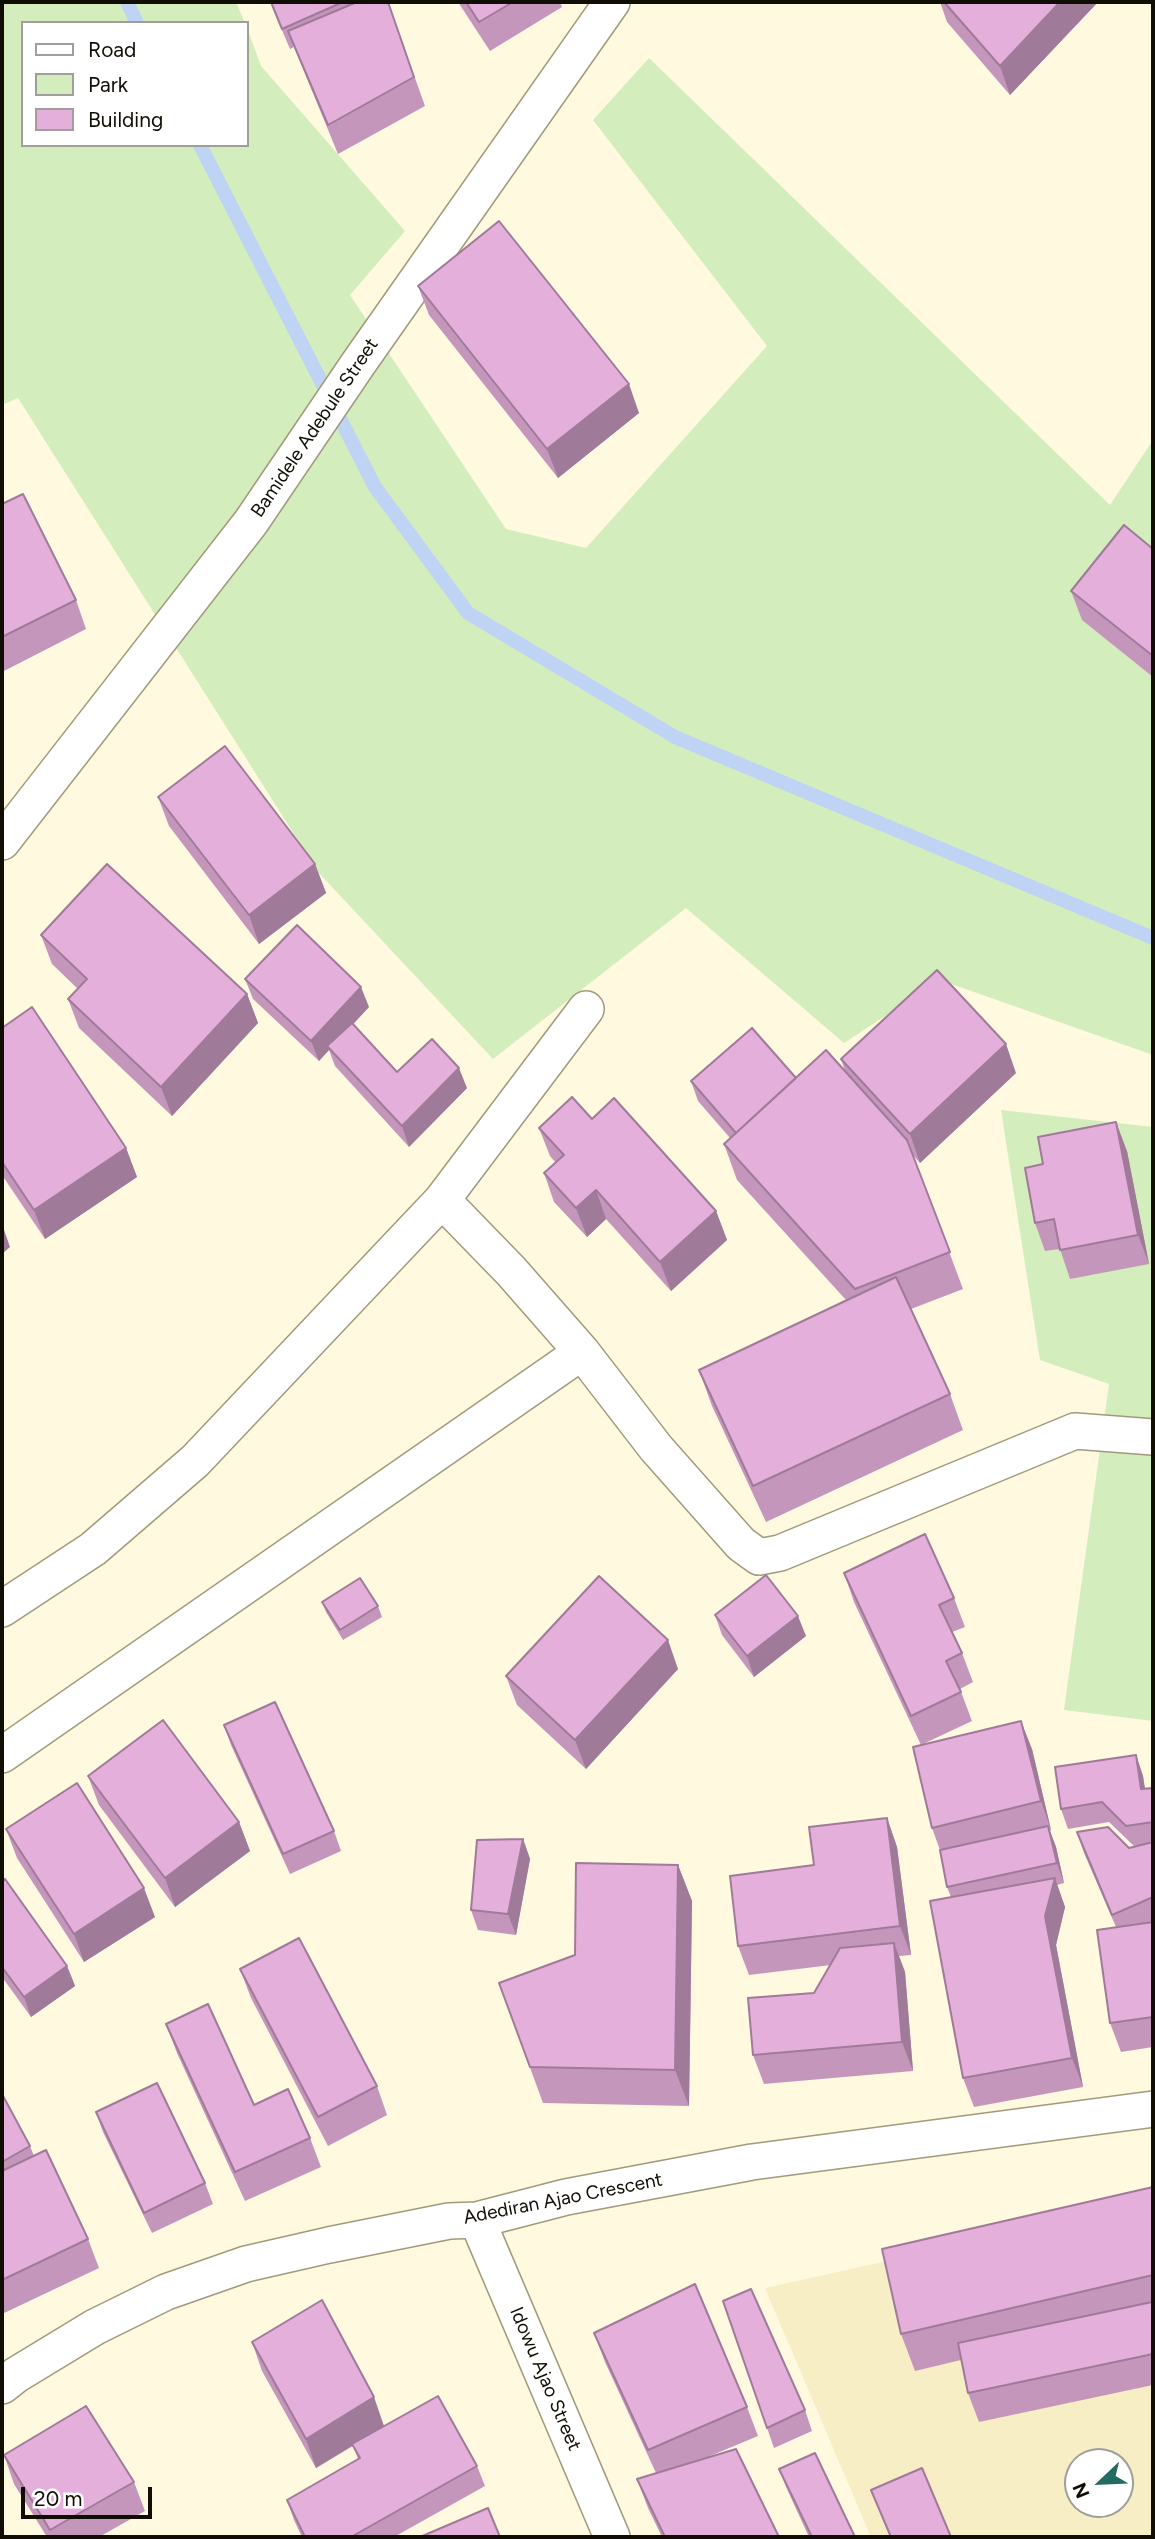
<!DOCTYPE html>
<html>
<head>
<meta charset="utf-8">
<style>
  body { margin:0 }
  #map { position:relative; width:1155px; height:2539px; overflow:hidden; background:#fef9df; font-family:Figtree,sans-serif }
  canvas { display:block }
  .frame { position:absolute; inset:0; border:4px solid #100d04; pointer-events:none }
  .legend { position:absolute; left:21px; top:21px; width:228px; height:126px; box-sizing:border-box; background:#fff; border:2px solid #9f9e9b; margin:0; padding:9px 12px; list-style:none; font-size:21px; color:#100d04 }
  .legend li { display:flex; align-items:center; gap:14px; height:35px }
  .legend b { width:35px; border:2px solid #9f9e9b }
  .north { position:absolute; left:1064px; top:2448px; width:70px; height:70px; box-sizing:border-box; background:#fff; border:2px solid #9f9e9b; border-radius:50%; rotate:247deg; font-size:19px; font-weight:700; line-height:28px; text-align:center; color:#100d04 }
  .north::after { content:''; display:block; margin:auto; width:24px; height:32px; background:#246c61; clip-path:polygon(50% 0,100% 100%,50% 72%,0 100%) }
  .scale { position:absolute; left:21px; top:2487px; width:131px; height:32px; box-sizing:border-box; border:4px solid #100d04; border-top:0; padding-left:9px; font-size:21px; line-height:24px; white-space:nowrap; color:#100d04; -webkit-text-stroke:5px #fff; paint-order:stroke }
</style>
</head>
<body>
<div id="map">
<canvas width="1155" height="2539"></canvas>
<div class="frame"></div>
<ul class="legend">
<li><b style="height:9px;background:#fff"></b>Road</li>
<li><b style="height:19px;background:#d4edbc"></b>Park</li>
<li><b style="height:19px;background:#e5afdb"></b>Building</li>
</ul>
<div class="north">N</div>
<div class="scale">20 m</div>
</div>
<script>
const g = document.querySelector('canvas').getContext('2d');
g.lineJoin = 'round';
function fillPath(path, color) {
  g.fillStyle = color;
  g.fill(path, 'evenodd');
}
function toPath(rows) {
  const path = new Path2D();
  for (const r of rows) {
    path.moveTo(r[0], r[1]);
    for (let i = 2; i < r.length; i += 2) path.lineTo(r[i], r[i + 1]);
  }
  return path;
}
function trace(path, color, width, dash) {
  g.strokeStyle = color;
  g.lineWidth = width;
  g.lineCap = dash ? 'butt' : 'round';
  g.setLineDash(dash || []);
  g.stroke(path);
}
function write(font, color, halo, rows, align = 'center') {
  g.font = font + ' Figtree,sans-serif';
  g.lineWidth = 7;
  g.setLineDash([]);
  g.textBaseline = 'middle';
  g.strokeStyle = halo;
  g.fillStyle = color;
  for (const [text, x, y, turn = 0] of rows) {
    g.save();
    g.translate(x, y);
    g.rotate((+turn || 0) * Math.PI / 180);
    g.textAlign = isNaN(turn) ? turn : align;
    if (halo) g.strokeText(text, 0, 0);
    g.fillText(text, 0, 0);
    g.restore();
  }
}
const built = toPath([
  [1153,2202,1153,2537,871,2537,765,2288],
  [1078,2462,1120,2462,1120,2504,1078,2504]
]);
const green = toPath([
  [2,2,236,2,245,23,23,23,23,145,247,145,247,28,261,66,405,231,350,295,506,529,586,548,767,346,593,120,649,58,1110,505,1153,440,1153,1055,940,980,844,1043,686,908,493,1059,318,872,18,398,2,405],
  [1001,1110,1153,1127,1153,1721,1064,1710,1109,1384,1040,1360]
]);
const stream = toPath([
  [127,2,137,23],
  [200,145,375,487,468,613,675,737,1153,938]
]);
const minor = toPath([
  [2,842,251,522,358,364,612,2],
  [442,1200,511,1271,582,1352,656,1448,741,1544,759,1557,780,1553,1075,1431,1153,1437],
  [2,1609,93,1549,195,1461,442,1200,586,1009],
  [2,1755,582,1352],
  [477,2220,612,2537],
  [2,2386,16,2375,95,2327,166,2292,246,2264,329,2245,449,2221,477,2220,566,2197,752,2162,1153,2109]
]);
const wall = toPath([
  [270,2,388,2,425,106,338,154,294,47,290,49],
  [458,2,560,2,562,7,490,51],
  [940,2,1098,2,1010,95,947,22],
  [418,286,639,413,558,478,429,315],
  [2,504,76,600,86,629,2,672],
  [1153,549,1153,677,1082,620,1071,591],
  [158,797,315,864,326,893,259,944,169,826],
  [41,935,247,994,258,1023,172,1116,79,1028,68,999,78,989,52,964],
  [245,979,369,1007,353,1024,397,1072,467,1088,409,1147,335,1066,329,1050,319,1061,253,999],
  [2,1028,126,1148,137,1177,45,1239,2,1175],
  [841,1059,1016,1073,920,1163,913,1155,963,1289,911,1309,950,1394,963,1430,766,1522,712,1406,699,1370,846,1300,737,1180,724,1144,730,1138,698,1101,691,1081,796,1078,845,1071],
  [592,1119,716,1211,727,1240,671,1291,606,1219,587,1237,554,1202,544,1173,556,1163,550,1156,539,1128],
  [1127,1151,1149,1264,1070,1279,1060,1249,1045,1251,1035,1223],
  [844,1573,954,1598,965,1627,952,1632,962,1653,973,1682,960,1689,972,1721,923,1744,1032,1749,1051,1830,1050,1831,1056,1847,1064,1883,1057,1885,1065,1907,1056,1945,1083,2087,974,2107,963,2078,951,1897,947,1887,940,1850,932,1828,921,1745,854,1602],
  [322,1602,378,1606,382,1617,343,1640,326,1612],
  [715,1615,806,1636,754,1677,722,1635],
  [678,1669,586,1769,517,1705,506,1676],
  [224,1725,334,1831,341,1851,290,1874,231,1745],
  [1136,1755,1143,1776,1145,1789,1153,1788,1153,1921,1148,1923,1153,1922,1153,2047,1121,2052,1110,2023,1116,1927,1084,1853,1077,1832,1129,1848,1142,1845,1134,1846,1109,1822,1068,1829,1061,1809],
  [88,1776,239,1822,250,1851,175,1907,99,1805],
  [887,1818,897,1847,911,1955,899,1956,905,1972,913,2071,764,2084,753,2055,814,1993,831,1965,749,1975,738,1946,814,1865],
  [6,1829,155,1917,84,1962,17,1858],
  [523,1839,530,1859,516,1935,478,1930,471,1910],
  [678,1865,692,1901,689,2106,543,2103,499,1983,575,1955],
  [2,1882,67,1966,75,1986,31,2017,2,1977],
  [240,1969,377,2086,387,2115,328,2146,251,1998],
  [166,2024,254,2105,310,2138,321,2167,245,2201,177,2053],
  [2,2094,30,2146,34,2156,88,2239,99,2268,2,2314],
  [96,2112,205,2183,213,2204,152,2233,103,2132],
  [1153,2187,1153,2385,979,2422,968,2393,961,2360,915,2371,901,2334],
  [723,2301,805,2410,812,2431,774,2448],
  [594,2333,747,2407,758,2436,710,2456,779,2537,662,2537,648,2508,637,2479,656,2473,605,2362],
  [252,2342,384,2426,477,2466,485,2486,394,2537,302,2537,294,2520,287,2500,358,2459,353,2446,316,2468,262,2371],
  [4,2455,134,2482,145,2511,99,2537,47,2537,14,2484],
  [779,2469,855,2537,809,2537,787,2489],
  [871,2490,951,2537,890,2537]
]);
const shadedWall = toPath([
  [1060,2,1098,2,1010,95,1000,66],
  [629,384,639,413,558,478,547,449],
  [315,864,326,893,259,944,249,915],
  [361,987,369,1007,330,1049,327,1046,329,1050,319,1061,311,1041],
  [247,994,258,1023,172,1116,161,1087],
  [1006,1044,1016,1073,920,1163,910,1134],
  [459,1068,467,1088,409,1147,402,1126],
  [1116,1122,1127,1151,1149,1264,1138,1235],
  [126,1148,137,1177,45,1239,34,1210],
  [596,1190,606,1219,587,1237,576,1208],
  [716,1211,727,1240,671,1291,660,1262],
  [2,1224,10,1247,2,1254],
  [798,1616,806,1636,754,1677,747,1656],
  [668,1640,678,1669,586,1769,575,1740],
  [1021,1721,1032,1749,1051,1830,1041,1801],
  [1136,1755,1143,1776,1148,1810,1141,1789],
  [887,1818,897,1847,911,1955,900,1926],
  [239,1822,250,1851,175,1907,165,1878],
  [1048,1826,1056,1847,1064,1883,1057,1863],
  [523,1839,530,1859,516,1935,508,1914],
  [678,1865,692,1901,689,2106,675,2070],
  [1055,1878,1065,1907,1056,1945,1083,2087,1072,2058,1045,1916],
  [144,1888,155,1917,84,1962,74,1934],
  [894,1943,905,1972,913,2071,902,2042],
  [67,1966,75,1986,31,2017,24,1997],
  [374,2397,384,2426,316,2468,306,2439]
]);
const building = toPath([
  [271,2,343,2,282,29,271,2],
  [357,2,388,2,414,77,328,125,288,31,357,2],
  [466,2,513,2,479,22,466,2],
  [944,2,1060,2,1000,66,944,2],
  [499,221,629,384,547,449,418,286,499,221],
  [23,494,76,600,2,637,2,504,23,494],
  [1124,525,1153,549,1153,656,1071,591,1124,525],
  [225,746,315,864,249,915,158,797,225,746],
  [107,864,247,994,161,1087,68,999,87,979,41,935,107,864],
  [297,925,361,987,311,1041,245,979,297,925],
  [937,970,1006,1044,910,1134,841,1059,937,970],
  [32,1007,126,1148,34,1210,2,1162,2,1028,32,1007],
  [352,1023,397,1072,432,1039,459,1068,402,1126,327,1046,352,1023],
  [752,1028,796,1078,736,1133,691,1081,752,1028],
  [826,1050,907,1140,950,1252,855,1289,724,1144,826,1050],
  [572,1097,592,1119,614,1098,716,1211,660,1262,596,1190,576,1208,544,1173,564,1155,539,1128,572,1097],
  [1116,1122,1138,1235,1060,1250,1054,1219,1035,1223,1025,1168,1043,1164,1038,1137,1116,1122],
  [896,1277,950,1394,753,1486,699,1370,896,1277],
  [925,1534,954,1598,939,1605,962,1653,946,1661,961,1692,911,1716,844,1573,925,1534],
  [766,1575,798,1616,747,1656,715,1615,766,1575],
  [599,1576,668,1640,575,1740,506,1676,599,1576],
  [360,1578,378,1606,340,1630,322,1602,360,1578],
  [275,1702,334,1831,283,1854,224,1725,275,1702],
  [163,1720,239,1822,165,1878,88,1776,163,1720],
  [1021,1721,1041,1801,932,1828,913,1747,1021,1721],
  [1136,1755,1141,1789,1153,1788,1153,1822,1126,1826,1102,1802,1061,1809,1055,1767,1136,1755],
  [77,1783,144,1888,74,1934,6,1829,77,1783],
  [887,1818,900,1926,738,1946,730,1876,814,1865,809,1827,887,1818],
  [1048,1826,1057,1863,947,1887,940,1850,1048,1826],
  [1108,1827,1129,1848,1153,1842,1153,1897,1112,1915,1077,1832,1108,1827],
  [523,1839,508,1914,471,1910,477,1840,523,1839],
  [576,1863,678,1865,675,2070,530,2067,499,1983,575,1955,576,1863],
  [1055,1878,1045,1916,1072,2058,963,2078,930,1901,1055,1878],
  [5,1879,67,1966,24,1997,2,1967,2,1882,5,1879],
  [1153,1922,1153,2017,1110,2023,1097,1930,1153,1922],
  [299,1938,377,2086,318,2117,240,1969,299,1938],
  [894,1943,902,2042,753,2055,748,1998,814,1993,840,1948,894,1943],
  [208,2004,254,2105,288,2089,310,2138,235,2172,166,2024,208,2004],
  [157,2083,205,2183,144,2213,96,2112,157,2083],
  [2,2094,30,2146,2,2162,2,2094],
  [46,2150,88,2239,2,2280,2,2171,46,2150],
  [1153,2187,1153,2275,901,2334,882,2249,1153,2187],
  [695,2284,747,2407,648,2450,594,2333,695,2284],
  [751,2289,805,2410,767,2428,723,2301,751,2289],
  [322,2300,374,2397,306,2439,252,2342,322,2300],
  [1152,2302,1153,2307,1153,2354,968,2393,958,2343,1152,2302],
  [438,2396,477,2466,351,2537,305,2537,287,2500,360,2458,352,2444,438,2396],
  [86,2406,134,2482,50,2530,4,2455,86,2406],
  [736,2449,779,2537,665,2537,637,2479,736,2449],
  [815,2453,855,2537,812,2537,779,2469,815,2453],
  [922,2468,951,2537,891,2537,871,2490,922,2468],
  [488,2508,500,2537,420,2537,488,2508]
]);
const streetNames = [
  ["Bamidele Adebule Street",315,428,-56],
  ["Adediran Ajao Crescent",563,2199,-11],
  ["Idowu Ajao Street",545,2379,67]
];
fillPath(built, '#f7eec6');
fillPath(green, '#d4edbc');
trace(stream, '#bfd4f4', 14);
trace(minor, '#a19a7c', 38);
trace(minor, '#fff', 35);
fillPath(wall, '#c596bc');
fillPath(shadedWall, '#a07a99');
fillPath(building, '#e5afdb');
trace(building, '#a07a99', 2);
write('19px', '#100d04', '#fff', streetNames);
</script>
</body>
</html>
